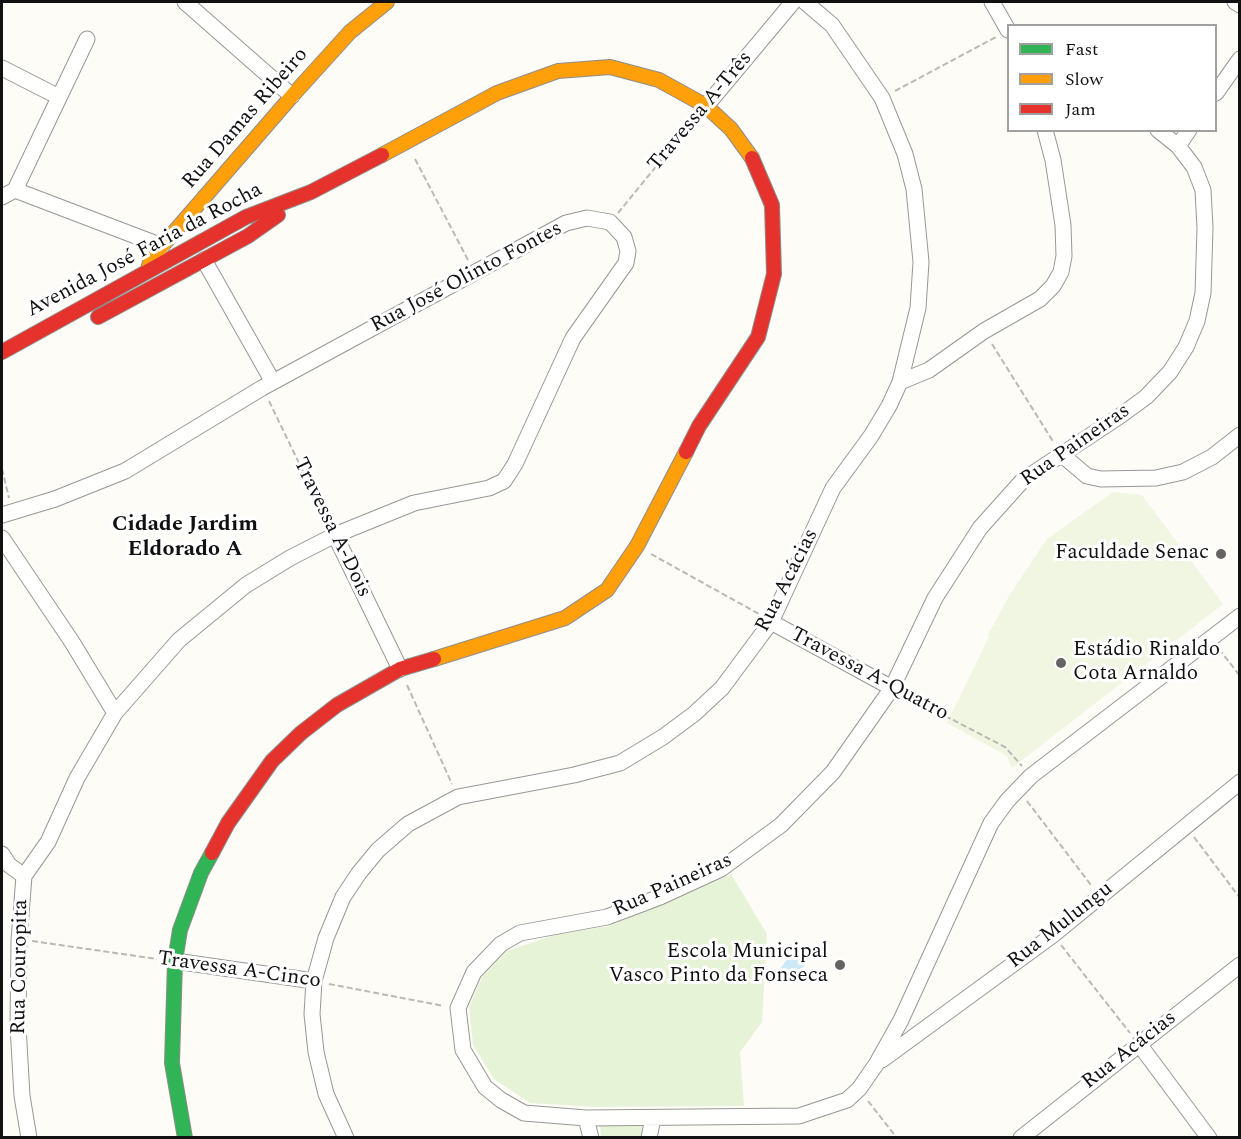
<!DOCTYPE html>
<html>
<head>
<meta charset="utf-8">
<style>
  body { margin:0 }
  #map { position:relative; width:1241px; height:1139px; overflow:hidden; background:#fdfcf7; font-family:Spectral,serif }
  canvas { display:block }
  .frame { position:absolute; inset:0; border:3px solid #111; pointer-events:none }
  .legend { position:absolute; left:1007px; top:24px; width:210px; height:108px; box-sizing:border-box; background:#fff; border:2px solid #a0a0a0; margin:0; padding:8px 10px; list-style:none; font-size:18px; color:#111 }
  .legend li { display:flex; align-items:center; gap:12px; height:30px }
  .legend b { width:30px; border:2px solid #a0a0a0 }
</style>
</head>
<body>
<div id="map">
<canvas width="1241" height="1139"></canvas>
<div class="frame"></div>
<ul class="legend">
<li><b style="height:8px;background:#30b455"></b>Fast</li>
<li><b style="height:8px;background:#ff9f0a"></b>Slow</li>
<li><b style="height:8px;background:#e5322d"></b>Jam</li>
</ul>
</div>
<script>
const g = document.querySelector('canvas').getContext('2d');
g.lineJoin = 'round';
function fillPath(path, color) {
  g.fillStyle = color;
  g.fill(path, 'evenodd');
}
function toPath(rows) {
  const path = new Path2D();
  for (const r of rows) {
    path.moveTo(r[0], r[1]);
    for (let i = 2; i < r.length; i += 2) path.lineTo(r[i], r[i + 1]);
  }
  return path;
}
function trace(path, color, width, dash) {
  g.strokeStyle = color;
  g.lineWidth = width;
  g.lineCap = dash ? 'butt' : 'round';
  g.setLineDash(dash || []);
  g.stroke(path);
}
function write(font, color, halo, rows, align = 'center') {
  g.font = font + ' Spectral,serif';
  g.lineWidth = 6;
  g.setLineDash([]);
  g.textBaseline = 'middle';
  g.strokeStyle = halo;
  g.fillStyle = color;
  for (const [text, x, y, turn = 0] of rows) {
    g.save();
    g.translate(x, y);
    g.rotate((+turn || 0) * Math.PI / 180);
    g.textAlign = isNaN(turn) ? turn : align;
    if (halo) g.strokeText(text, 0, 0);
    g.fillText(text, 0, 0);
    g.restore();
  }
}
const green = toPath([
  [731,874,767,934,762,1022,740,1052,744,1106,594,1107,530,1103,494,1079,473,1045,469,1007,483,975,507,951,554,935,609,926],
  [600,1125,642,1126,641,1137,601,1137]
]);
const pitch = toPath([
  [1113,492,1142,495,1223,604,1012,768,1007,756,947,723,989,637,988,635,1009,596,1047,539]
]);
const water = toPath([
  [797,945,813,954,794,979,780,969]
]);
const path = toPath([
  [895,91,996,37],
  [415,159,468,260],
  [618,213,694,120],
  [992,344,1054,443],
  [269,401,328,523],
  [2,469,9,498],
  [651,554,759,614],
  [1219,649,1240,676],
  [407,685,452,784],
  [905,695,1005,747,1022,766],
  [1027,801,1091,885],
  [1194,837,1240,898],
  [32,941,157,959],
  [1061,945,1130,1033],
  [329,984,444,1006],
  [868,1101,897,1138]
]);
const street = toPath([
  [185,2,292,96],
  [992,2,1008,30],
  [1235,2,1240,5],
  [2,68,59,97],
  [1216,93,1240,59],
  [706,106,793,2],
  [1158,130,1178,146,1194,167,1203,190,1205,228,1203,293,1197,321,1186,347,1170,372,1146,397,1120,416,1023,480,980,528,935,598,892,688,833,772,781,825,721,869,660,897,607,917,520,933,501,944,474,972,458,1008,463,1050,485,1087,501,1100,524,1113,586,1118,799,1116,847,1100,859,1089,877,1063,901,1020,991,823,1007,801,1031,776,1240,616],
  [1178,146,1189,130],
  [15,190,87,39],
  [2,197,15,190,162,246],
  [204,260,273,382],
  [900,382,929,370,984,331,1040,299,1053,286,1061,272,1064,256,1063,225,1053,160,1045,130],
  [1061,454,1087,476,1101,479,1156,478,1183,472,1212,457,1240,435],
  [2,515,55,499,125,471,262,388,566,223,587,218,610,222,624,237,628,251,626,263,573,338,515,464,504,481,489,488,414,503,335,535,290,558,246,585,179,640,115,713,77,778,48,842,24,876,19,940,18,1026,22,1096,29,1138],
  [335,535,400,669],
  [2,538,72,642,115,713],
  [771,622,892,688],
  [2,854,9,865,24,876],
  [175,961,314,981],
  [1139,1044,1209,1138],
  [882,1060,1053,935,1240,782],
  [586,1118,591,1138],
  [346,1138,326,1094,316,1052,312,1014,314,981,326,938,343,897,359,873,378,850,408,824,458,797,574,775,620,763,663,737,694,714,722,688,771,622,833,488,871,436,889,406,900,382,918,308,921,262,914,189,905,154,882,98,832,25,805,2],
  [649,1138,653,1118],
  [1021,1138,1240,965]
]);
const fast = toPath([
  [185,1138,172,1063,175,961,180,930,201,873,212,853]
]);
const slow = toPath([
  [382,155,497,93,558,71,610,67,659,80,706,106,731,129,752,158],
  [148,270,150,262,162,246,292,96,350,32,387,2],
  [434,659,565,618,607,590,637,546,686,452]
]);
const jam = toPath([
  [98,317,248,236,278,215],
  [2,352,246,217,311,192,382,155],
  [686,452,699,426,758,337,774,274,772,205,752,158],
  [212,853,228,823,272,761,301,733,337,705,400,669,434,659]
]);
const markers = [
  [1221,554,6,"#646362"],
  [1061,663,6,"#646362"],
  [840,965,6,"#646362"]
];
const streetNames = [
  ["Travessa A-Três",701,112,-50],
  ["Rua Damas Ribeiro",246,119,-49],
  ["Avenida José Faria da Rocha",145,251,-28],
  ["Rua José Olinto Fontes",467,278,-28],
  ["Rua Paineiras",1076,446,-35],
  ["Travessa A-Dois",331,528,64],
  ["Rua Acácias",788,581,-63],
  ["Travessa A-Quatro",869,675,28],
  ["Rua Paineiras",673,886,-24],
  ["Rua Mulungu",1061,926,-38],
  ["Rua Couropita",21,967,-89],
  ["Travessa A-Cinco",239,971,8],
  ["Rua Acácias",1130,1051,-38]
];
const poiNames = [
  ["Faculdade Senac",1209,554],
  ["Estádio Rinaldo",1073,651,"left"],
  ["Cota Arnaldo",1073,675,"left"],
  ["Escola Municipal",828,953],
  ["Vasco Pinto da Fonseca",828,977]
];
const neighbourhoodNames = [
  ["Cidade Jardim",185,526],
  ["Eldorado A",185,551]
];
fillPath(green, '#e7f3d7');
fillPath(pitch, '#f0f6e1');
fillPath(water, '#cde8f7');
trace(street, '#979795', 17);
trace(fast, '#8e8d8b', 16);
trace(slow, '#8e8d8b', 16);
trace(jam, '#8e8d8b', 16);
trace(path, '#b9b9b8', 2, [6, 3]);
trace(street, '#fffffe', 15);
trace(fast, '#30b455', 14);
trace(slow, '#ff9f0a', 14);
trace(jam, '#e5322d', 14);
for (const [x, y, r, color] of markers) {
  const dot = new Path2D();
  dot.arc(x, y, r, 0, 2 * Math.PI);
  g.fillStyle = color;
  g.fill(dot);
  trace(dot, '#fff', 2);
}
write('21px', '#111', '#fff', streetNames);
write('21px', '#111', '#fff', poiNames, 'right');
write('bold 22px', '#111', '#fff', neighbourhoodNames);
</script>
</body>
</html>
